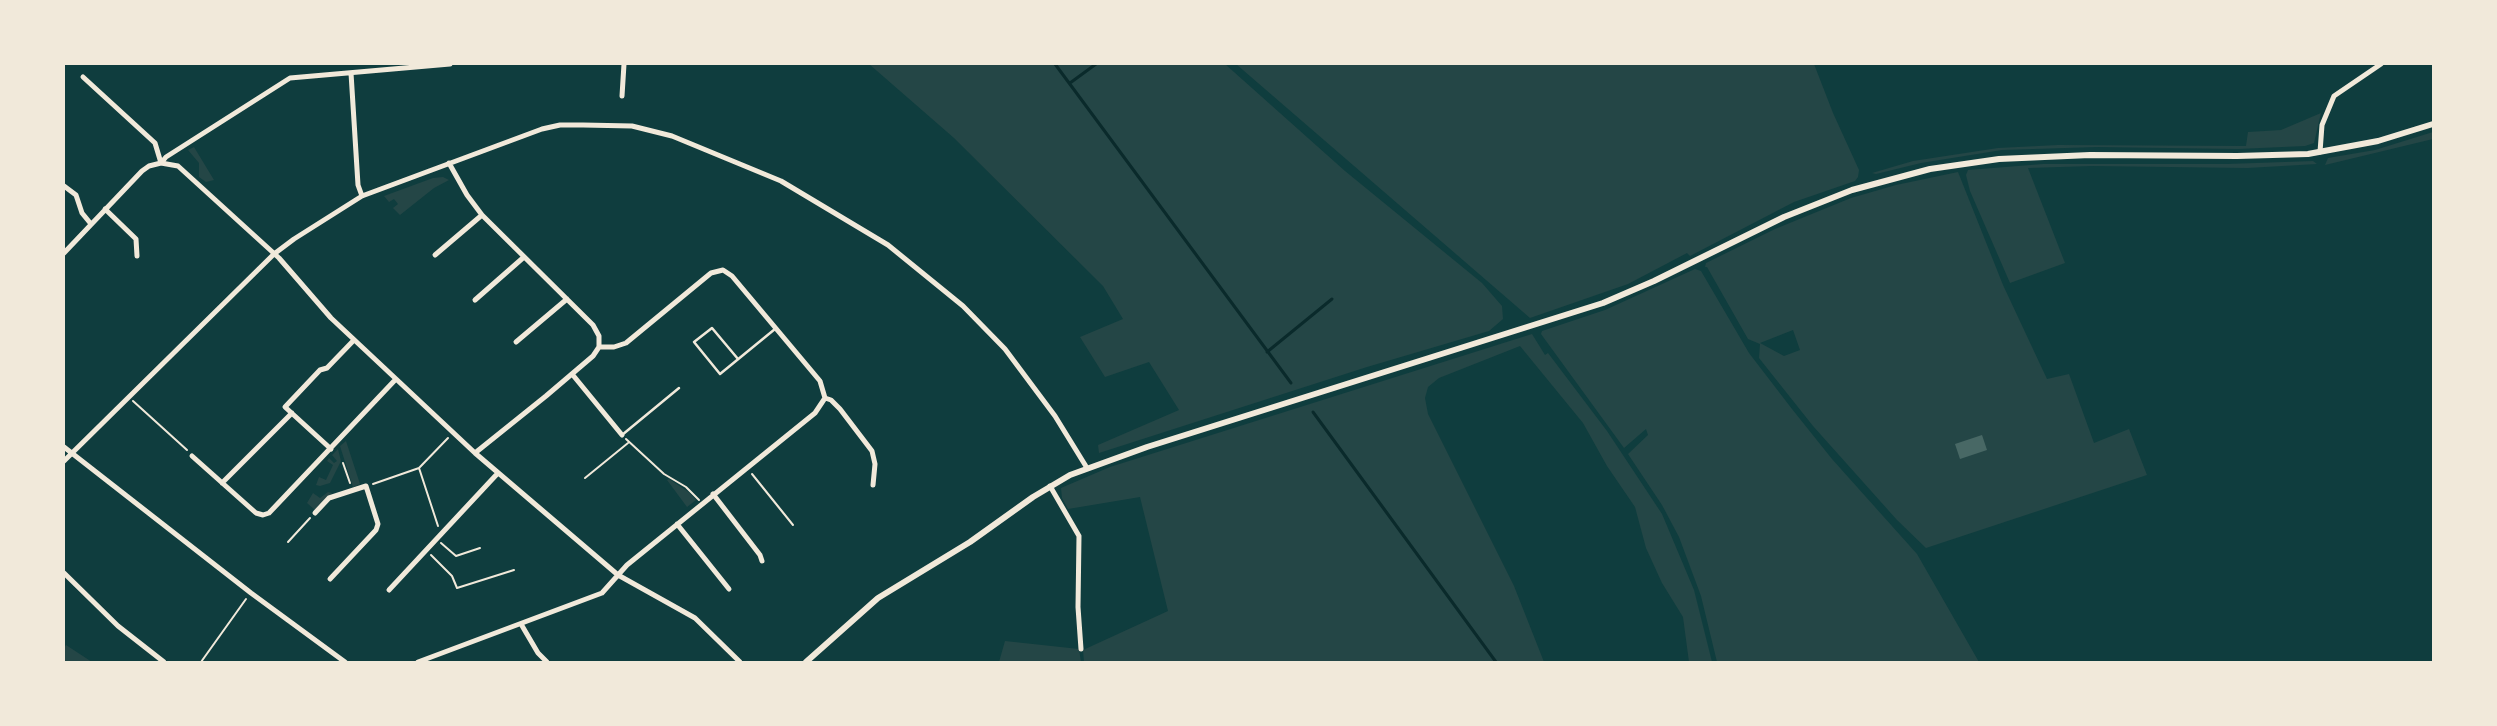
<!DOCTYPE html>
<html>
<head>
<meta charset="utf-8">
<style>
  body { margin:0 }
  #map { position:relative; width:2497px; height:726px; overflow:hidden; background:#0f3d3e; font-family:"Playfair Display",serif }
  canvas { display:block }
  .frame { position:absolute; inset:0; border:65px solid #f1e9da; pointer-events:none }
</style>
</head>
<body>
<div id="map">
<canvas width="2497" height="726"></canvas>
<div class="frame"></div>
</div>
<script>
const g = document.querySelector('canvas').getContext('2d');
g.lineJoin = 'round';
function fillPath(path, color) {
  g.fillStyle = color;
  g.fill(path, 'evenodd');
}
function toPath(rows) {
  const path = new Path2D();
  for (const r of rows) {
    path.moveTo(r[0], r[1]);
    for (let i = 2; i < r.length; i += 2) path.lineTo(r[i], r[i + 1]);
  }
  return path;
}
function trace(path, color, width, dash) {
  g.strokeStyle = color;
  g.lineWidth = width;
  g.lineCap = dash ? 'butt' : 'round';
  g.setLineDash(dash || []);
  g.stroke(path);
}
const green = toPath([
  [869,64,1225,64,1345,171,1482,283,1502,306,1503,319,1489,331,1367,367,1099,453,1098,445,1179,410,1149,362,1105,377,1080,337,1123,319,1103,286,954,138],
  [1236,64,1814,64,1833,113,1859,170,1858,177,1855,181,1794,202,1690,256,1687,253,1628,284,1530,318],
  [2321,113,2314,143,2305,146,2238,149,2097,147,2002,150,1921,163,1876,174,1872,173,1913,161,1998,148,2058,145,2246,146,2248,132,2281,130],
  [2433,132,2433,139,2325,165,2328,158,2375,150],
  [194,147,214,180,206,182,199,177,199,163,188,150],
  [2313,161,2317,164,2247,168,2092,166,2028,168,2065,263,2010,283,1970,191,1966,175,1968,170,2043,164,2227,164],
  [1958,172,2003,285,2047,379,2069,374,2094,443,2129,429,2147,475,1926,548,1897,520,1813,426,1759,358,1760,344,1748,339,1707,267,1705,267,1706,263,1775,229,1851,198,1896,185],
  [1793,330,1800,350,1784,356,1760,343],
  [443,177,449,180,434,188,400,215,393,208,398,204,394,199,389,202,384,196,433,178],
  [1695,269,1701,271,1749,353,1792,409,1832,459,1917,554,1979,662,1717,662,1701,596,1679,537,1662,505,1628,454,1648,435,1646,429,1624,448,1541,334,1542,331,1605,310],
  [1532,334,1545,355,1548,353,1607,431,1662,514,1694,590,1712,662,1689,662,1683,617,1662,583,1646,548,1635,507,1607,466,1583,423,1520,346,1439,378,1428,387,1425,398,1428,414,1514,586,1544,662,1084,662,1083,650,1168,611,1140,497,1068,509,1062,498,1061,488,1110,467],
  [346,441,360,484,353,487,340,446],
  [338,449,341,461,330,483,320,486,316,485,319,477,326,480,333,465,327,461,329,458,334,463,337,461,332,455],
  [669,479,690,493,696,500,687,507,667,480],
  [328,492,332,493,315,510,307,503,313,493,320,498],
  [1005,641,1079,649,1081,662,999,662],
  [66,645,92,662,64,662,64,648]
]);
const stream = toPath([
  [1055,64,1291,383],
  [1070,83,1096,64],
  [1267,352,1332,299],
  [1313,412,1496,662]
]);
const building = toPath([
  [1982,435,1987,450,1960,459,1955,444]
]);
const path = toPath([
  [133,401,187,450],
  [626,439,664,474,686,487,699,500],
  [343,463,350,483],
  [419,468,438,526],
  [752,474,793,525],
  [585,478,628,443],
  [373,484,419,468,448,438],
  [288,542,310,518],
  [441,543,456,556,480,548],
  [431,555,452,576,457,588,514,570],
  [201,662,246,599]
]);
const service = toPath([
  [738,359,712,328,694,342,720,374,775,329],
  [622,435,679,388]
]);
const minor = toPath([
  [351,73,358,185,362,196],
  [83,77,155,143,161,163],
  [622,96,624,64],
  [2320,152,2322,125,2334,96,2381,64],
  [161,163,166,157,290,78,450,64],
  [449,163,467,195,482,215,593,325,599,336,599,347],
  [64,186,76,195,82,213,91,224],
  [105,209,136,239,137,256],
  [64,253,142,171,149,166,161,163,178,166,279,258,331,318,475,453,618,575,695,618,740,662],
  [435,255,482,215],
  [475,300,524,257],
  [516,342,567,299],
  [572,374,622,435],
  [825,398,831,400,840,409,872,451,875,464,873,485],
  [64,447,251,593,345,662],
  [331,449,285,407,320,370,327,368,354,340],
  [475,453,546,396,593,356,599,347],
  [192,456,256,513,263,515,269,513,396,379],
  [64,461,274,254,294,239,362,196,542,129,560,125,583,125,632,126,672,136,781,181,888,245,963,306,1005,349,1055,416,1087,468],
  [222,483,292,413],
  [1050,486,1079,536,1078,607,1081,649],
  [713,494,760,555,762,561],
  [315,513,329,498,366,486,378,524,376,530,330,579],
  [677,524,729,589],
  [64,573,118,626,164,662],
  [389,590,498,473],
  [521,624,538,653,547,662],
  [418,662,602,593,627,565,815,413,825,398,820,381,732,276,723,270,711,273,626,343,614,347,599,347]
]);
const tertiary = toPath([
  [806,662,878,598,970,542,1033,497,1070,475,1147,447,1603,303,1654,281,1784,217,1852,190,1930,169,1999,159,2090,155,2237,156,2308,154,2378,141,2433,124]
]);
fillPath(green, '#244646');
trace(stream, '#0a2a2b', 3);
fillPath(building, '#486865');
trace(path, '#f1e9da', 2);
trace(service, '#f1e9da', 2.5);
trace(minor, '#f1e9da', 5);
trace(tertiary, '#f1e9da', 6);
</script>
</body>
</html>
